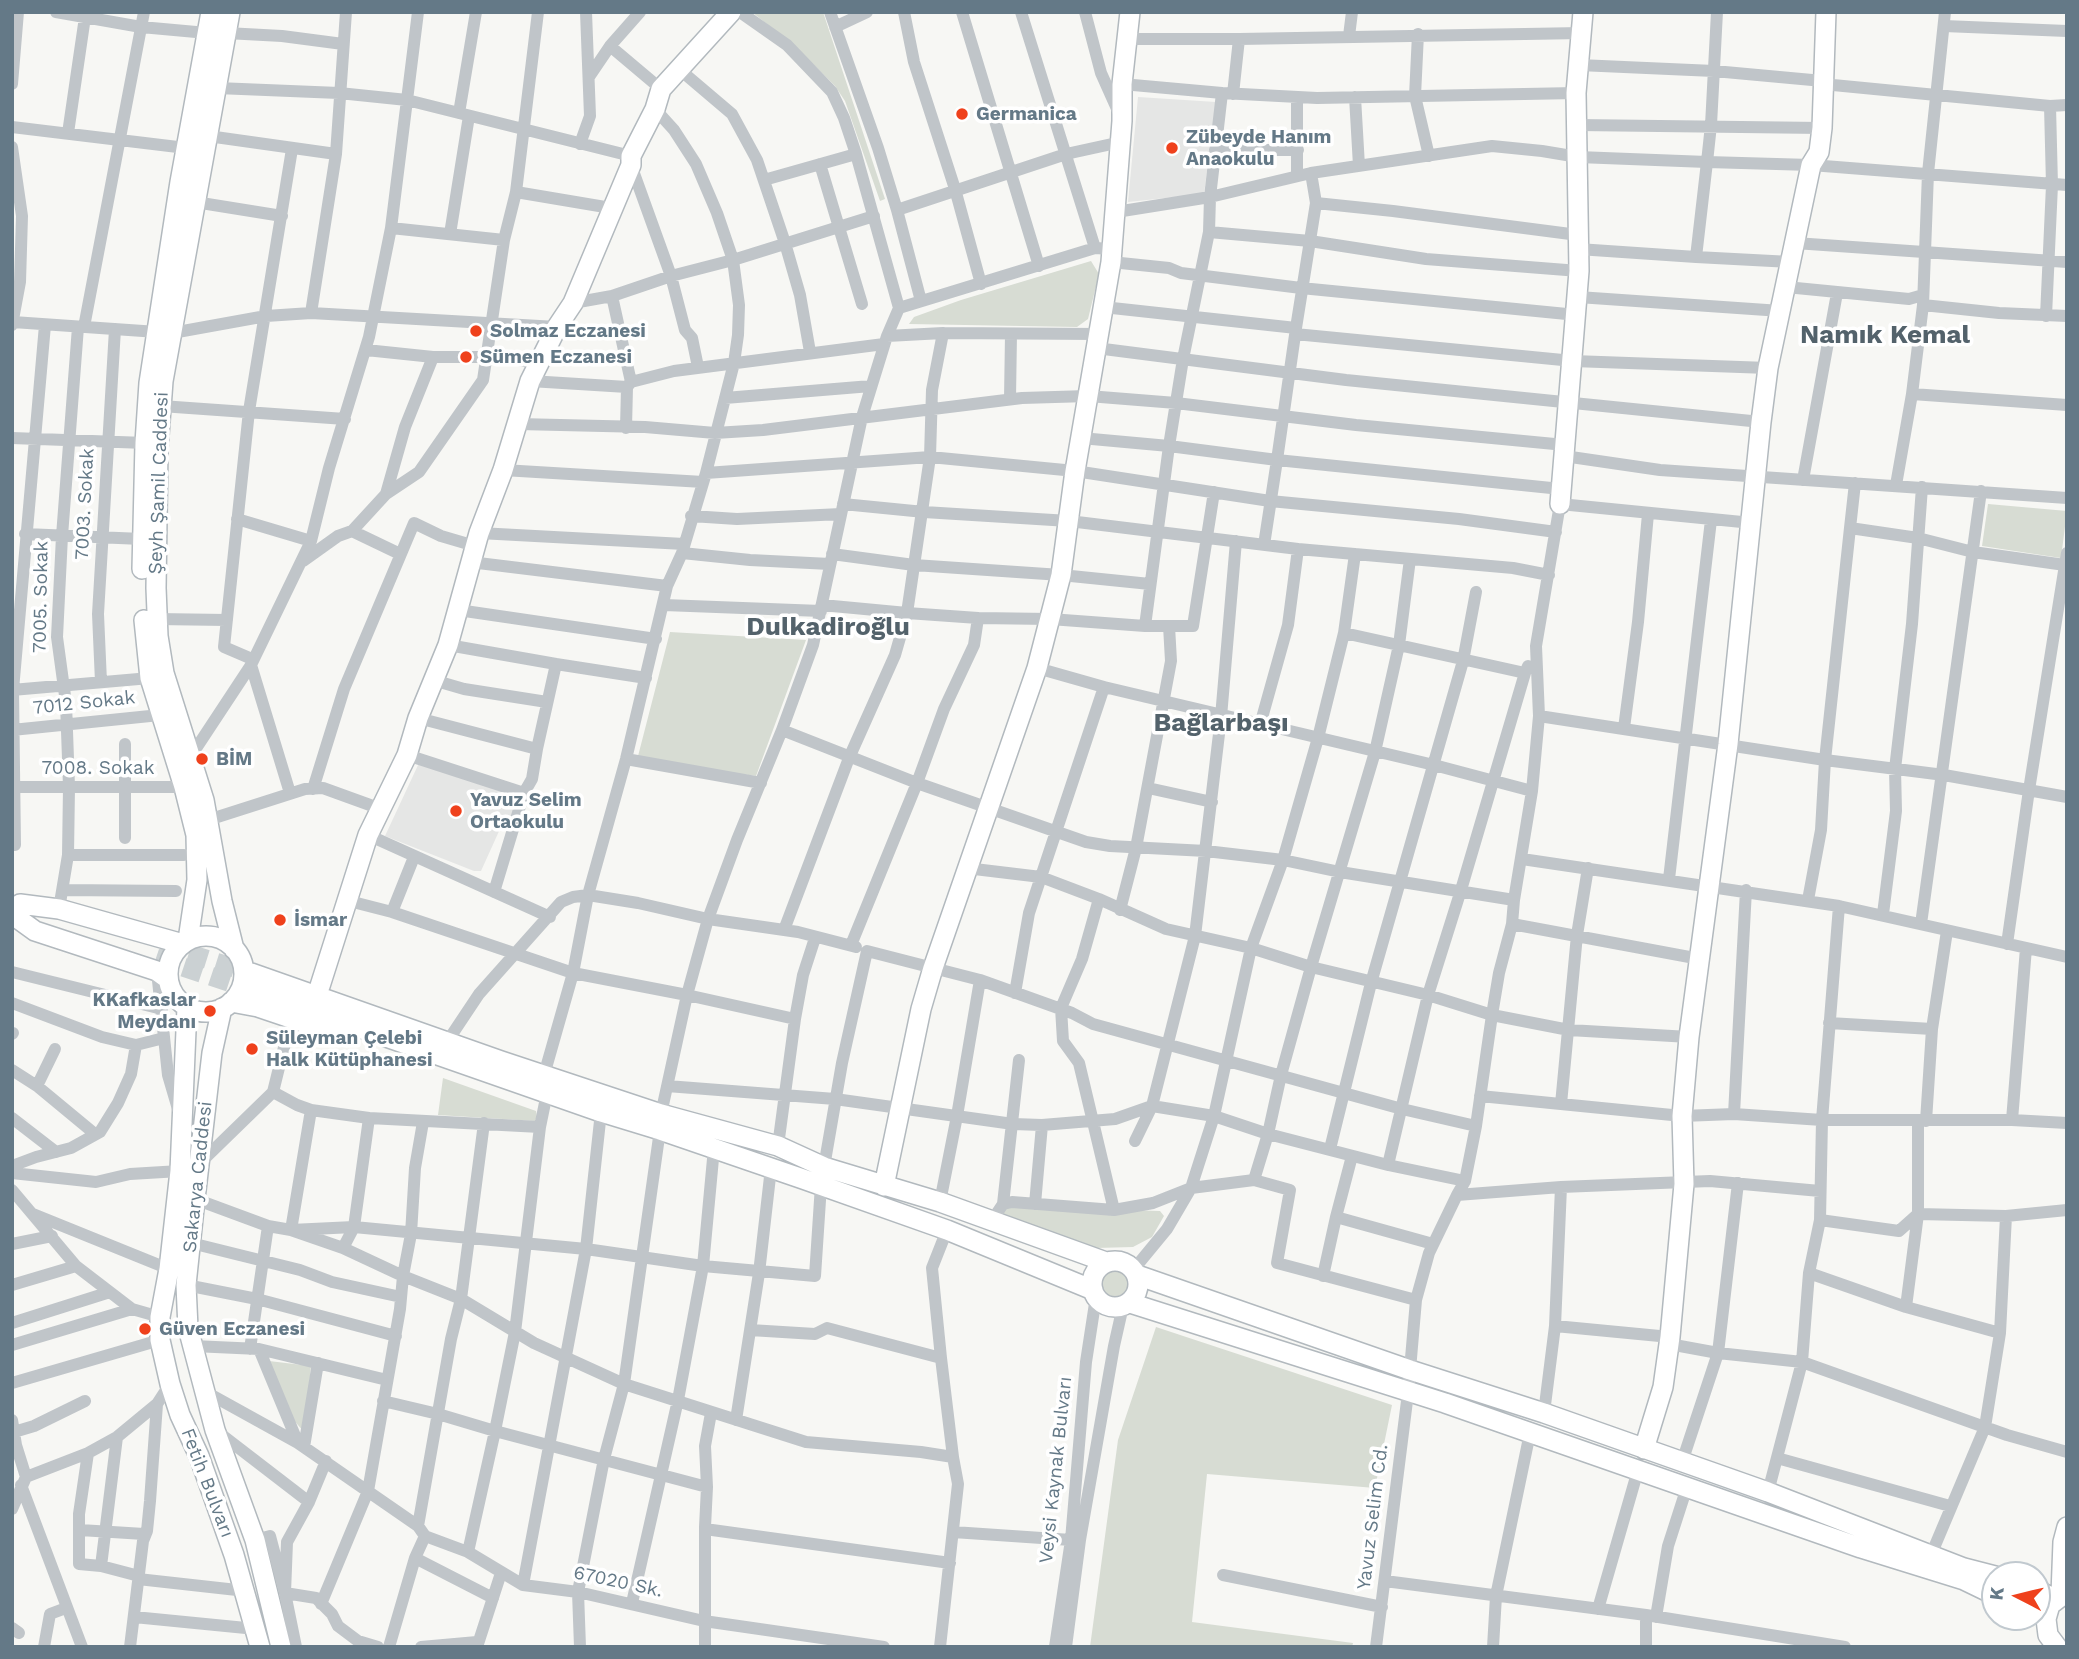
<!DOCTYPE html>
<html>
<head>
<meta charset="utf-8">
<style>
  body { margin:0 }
  #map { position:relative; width:2079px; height:1659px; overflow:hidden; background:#f7f7f4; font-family:"Work Sans",sans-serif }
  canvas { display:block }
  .frame { position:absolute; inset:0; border:14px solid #647987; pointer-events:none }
  .north { position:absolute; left:1981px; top:1561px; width:70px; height:70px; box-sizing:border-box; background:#fff; border:2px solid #c1c9cf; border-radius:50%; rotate:277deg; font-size:19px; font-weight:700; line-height:28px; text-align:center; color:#647987 }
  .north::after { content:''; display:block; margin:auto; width:24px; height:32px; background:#ef411c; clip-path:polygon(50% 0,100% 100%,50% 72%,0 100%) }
</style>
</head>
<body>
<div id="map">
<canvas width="2079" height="1659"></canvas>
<div class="frame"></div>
<div class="north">K</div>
</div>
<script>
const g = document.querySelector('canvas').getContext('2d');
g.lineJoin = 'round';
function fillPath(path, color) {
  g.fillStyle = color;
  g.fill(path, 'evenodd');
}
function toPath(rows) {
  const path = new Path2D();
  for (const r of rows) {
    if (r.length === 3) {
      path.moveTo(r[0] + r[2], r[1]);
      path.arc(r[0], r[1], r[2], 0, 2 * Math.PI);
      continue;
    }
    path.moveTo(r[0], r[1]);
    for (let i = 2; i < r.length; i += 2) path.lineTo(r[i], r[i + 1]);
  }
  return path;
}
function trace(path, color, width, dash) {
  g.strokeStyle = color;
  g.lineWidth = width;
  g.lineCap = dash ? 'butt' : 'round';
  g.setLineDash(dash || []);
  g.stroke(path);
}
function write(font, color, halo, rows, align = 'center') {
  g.font = font + ' "Work Sans",sans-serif';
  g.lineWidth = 7;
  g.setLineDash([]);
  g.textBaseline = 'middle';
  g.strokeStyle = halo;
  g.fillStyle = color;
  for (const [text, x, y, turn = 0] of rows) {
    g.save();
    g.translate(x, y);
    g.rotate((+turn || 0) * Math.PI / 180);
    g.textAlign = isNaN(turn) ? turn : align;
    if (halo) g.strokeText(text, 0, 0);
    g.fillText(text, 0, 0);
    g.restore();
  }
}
const built = toPath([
  [1138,97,1216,102,1204,194,1128,202],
  [419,763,522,794,510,829,500,829,481,871,474,871,385,836]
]);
const green = toPath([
  [752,12,823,12,885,199,880,201,845,101,835,86,800,51],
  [1091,261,1099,274,1088,319,1077,327,909,324,914,317,961,300],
  [1988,504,2067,511,2061,558,1982,546],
  [670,632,806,640,756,776,637,760],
  [443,1078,536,1111,537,1117,535,1121,438,1115],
  [1005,1206,1160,1211,1164,1216,1152,1237,1133,1247,1096,1248,1057,1238,1001,1219],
  [1115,1284,13],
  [1156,1327,1392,1405,1375,1488,1207,1474,1192,1622,1353,1643,1352,1647,1090,1647,1118,1440],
  [269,1361,311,1366,305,1433,290,1416]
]);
const secondaryTunnel = toPath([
  [161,945,251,973],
  [156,958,246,988]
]);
const street = toPath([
  [56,12,141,27,207,33],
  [740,12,787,45,832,92,844,118,856,154,899,308],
  [830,12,878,148,897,210,921,301],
  [904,12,914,62,955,189,981,284],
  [962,12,1039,266],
  [1021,12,1095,248],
  [1085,12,1101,73,1118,111],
  [1944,26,2067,31],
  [835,27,867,12],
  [226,33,282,36,343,44],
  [1418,34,1415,96,1429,156],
  [1349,36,1352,12],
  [1128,39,1239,39,1582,33],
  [610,46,661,89],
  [1579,65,1714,71,1823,81,1833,85,2050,106,2052,185,2046,316],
  [679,69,732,114,757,160,785,243,800,295,810,352],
  [589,77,610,46,640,12],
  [12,84,18,12],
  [1122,84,1222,93,1317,98,1576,93],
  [217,88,339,93,407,100,631,156],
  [1233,94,1239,39],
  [1355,97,1359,166],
  [2050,106,2067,105],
  [459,113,476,12],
  [1578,125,1822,128],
  [12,127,186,148],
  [68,133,85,17],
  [208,136,336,154],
  [580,144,590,116,586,12],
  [12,147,22,216,20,282,12,325],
  [1215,150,1298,150],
  [820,164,862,304],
  [631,165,671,276,685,330,692,338,698,367],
  [1297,176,1297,97],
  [764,180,856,154],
  [516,192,611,208],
  [195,202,282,216],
  [1316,203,1393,211,1578,235],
  [897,210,1066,154,1121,142],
  [1116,212,1210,197,1222,93],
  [391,228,504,240],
  [1209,232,1310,241,1426,259,1579,271],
  [450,234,469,116],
  [1795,243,2067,262],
  [1578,249,1696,257],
  [1111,262,1169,268,1181,273,1301,288,1577,315],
  [1791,262,1696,257,1707,162,1811,165,2067,185],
  [1786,287,1909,299,1923,295],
  [612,296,631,382],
  [1578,297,1781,311],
  [573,303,612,296,671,276,733,260,874,216],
  [1923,305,1999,313,2067,316],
  [1103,307,1296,328,1277,460,1561,489],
  [311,313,336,154,346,12],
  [13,322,172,333,266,316,311,313,557,327],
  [84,327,144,12],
  [1296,328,1316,203,1311,173,1492,146,1542,151,1578,157,1707,162,1711,125,1717,12],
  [1295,334,1573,361,1768,368],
  [887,336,943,333,1098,334],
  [1096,348,1346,380,1761,422],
  [366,350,433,357,486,357,539,362],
  [530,381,627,387,631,382,674,371,884,344],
  [1912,394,1923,305,1928,173,1945,12],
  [725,398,871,386],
  [1010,399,1011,334],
  [161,406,345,419],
  [518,424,645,427,715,433,763,430,1022,398,1088,396,1176,403,1356,425,1565,445],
  [626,428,627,387],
  [12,438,145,443],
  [1081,438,1169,446,1145,626],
  [1564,456,1660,470,2067,498],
  [503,470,703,482],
  [706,473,930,457,1075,471,1270,501,1459,519,1556,532],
  [1803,480,1837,293],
  [1855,483,1850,528,1918,538,1973,552,2065,565,2067,553],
  [1896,485,1912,394,2067,405],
  [386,494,405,427,433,357],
  [843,504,924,512,1069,521,1298,549,1513,568,1549,575],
  [691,516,737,519,841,514],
  [237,519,311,541],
  [352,531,400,554],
  [479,533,684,544],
  [25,534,142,539],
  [1264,545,1277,460,1169,446,1183,359,1209,232,1210,197,1311,173],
  [682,553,750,560,830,564],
  [832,554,914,565,1061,575,1150,584],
  [303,561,338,536,352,531,386,494,419,472,483,380,504,240,516,192,538,12],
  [470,562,667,586],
  [664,605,821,611],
  [822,605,907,613,930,457,932,390,943,333],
  [458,610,656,639],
  [156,619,227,620],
  [1344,633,1525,673,1528,666],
  [448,645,556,664],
  [252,659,224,647,249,411,292,149],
  [251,665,290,793],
  [1037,668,1104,687],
  [433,680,464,689,547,702],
  [101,682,98,614,115,329],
  [12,690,150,678],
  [1539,716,1825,760,1944,775,2067,797],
  [418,718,537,749],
  [1260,725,1288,625,1298,549],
  [1624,728,1638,622,1648,514],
  [12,730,160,715],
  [782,730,917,783,1086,842,1110,846,1206,851,1283,860,1340,872,1514,900],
  [407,755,524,793],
  [191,756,251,665,311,541,329,468,369,337,391,228,418,12],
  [626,759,761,783],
  [12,787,184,787],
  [1148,788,1212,802],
  [313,789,344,689,414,523,441,536,475,546],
  [208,820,305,789,323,788,381,809],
  [368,835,550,917],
  [125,838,125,744],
  [12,845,15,845,13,690,45,325],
  [68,855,184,855],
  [1522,859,1839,906,2067,957],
  [966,868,1041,877,1099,899,1166,929,1251,948,1311,967,1428,995,1492,1015,1569,1030,1689,1037],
  [1669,879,1711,520],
  [63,890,176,891],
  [494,892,524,793,532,779,537,749,556,664,646,678],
  [1099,899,1082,959,1061,1008,1063,1041,1079,1063,1114,1210],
  [1808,900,1821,830,1825,760,1850,528],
  [349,901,392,912,573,973,687,995,795,1019],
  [59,909,68,855,69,787,66,703,57,637,62,536,78,327],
  [1120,910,1136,848,1171,661,1169,626],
  [392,912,414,857],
  [1883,914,1896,811,1895,769,1912,624,1922,487],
  [1512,924,1700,959],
  [1921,924,1981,491],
  [784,930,849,758,895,655,907,613,978,618],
  [2007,944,2029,790,2065,565],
  [851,945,917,783,944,709,974,645,978,618,1050,619,1145,626,1193,626,1214,492],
  [157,971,168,1075,178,1109],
  [12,972,162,1009],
  [1015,993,1029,913,1104,687,1434,765,1532,791],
  [12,1003,102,1037,136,1045],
  [1829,1023,1932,1029],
  [12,1034,13,1033],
  [451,1036,479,994,561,902,573,897,588,895,638,903,708,919,798,932,856,947],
  [12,1070,37,1086,95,1134],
  [544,1075,573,973,588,895,626,759,667,586,682,553,706,473,734,363,738,335,739,305,733,260,717,213,696,164,674,130,655,109],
  [37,1086,55,1049],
  [667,1086,835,1099,1013,1124,1042,1125,1115,1119,1152,1106,1214,1116,1268,1134,1388,1165,1465,1181],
  [273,1092,297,1105,311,1110,369,1118,540,1127],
  [1480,1096,1682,1116,1734,1114,1822,1120,2012,1120,2067,1123],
  [1561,1104,1577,935,1588,868],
  [311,1110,291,1230,354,1227,586,1249,703,1266,815,1276,821,1185],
  [661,1114,687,995,708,919,737,840,782,730,813,645,862,417,887,336,899,308,1095,248,1112,249],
  [1734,1114,1746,890],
  [12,1118,56,1152],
  [2012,1120,2026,948],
  [1926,1121,1932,1029,1947,931],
  [1135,1141,1152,1106,1195,936,1221,717,1236,541],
  [778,1146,795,1019,803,975,815,938],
  [1330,1149,1371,983,1463,661,1476,592],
  [200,1163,273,1092,291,1019,289,1012],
  [1388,1165,1428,995,1461,890,1525,673],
  [12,1166,36,1157,71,1148,100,1132,118,1103,131,1074,136,1045,164,1038],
  [824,1167,842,1063,867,951,980,980,1072,1013,1093,1024,1402,1109,1476,1126],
  [12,1173,96,1182,130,1174,180,1171],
  [1254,1180,1268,1134,1281,1075,1311,967,1375,752,1399,645,1410,559],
  [12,1190,76,1266,132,1309,160,1317],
  [1457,1195,1465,1181,1476,1126,1492,1015,1499,973,1512,924,1514,900,1532,791,1539,716,1536,646,1560,504,1752,523],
  [195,1199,268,1226,291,1230,343,1248,403,1276,461,1299,534,1343,624,1384,806,1442,921,1452,953,1457],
  [940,1202,957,1116,980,980],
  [1003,1204,1019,1060],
  [1035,1204,1042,1125],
  [33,1214,169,1269],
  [1336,1217,1433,1244],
  [1820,1220,1899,1231,1918,1214,2006,1216,2067,1210],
  [991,1222,1003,1204,1012,1202,1114,1210,1153,1203,1191,1188,1254,1180,1290,1190,1277,1263,1416,1300],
  [191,1243,300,1270,332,1282,401,1297],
  [12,1244,52,1236],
  [343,1248,354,1227,369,1118],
  [1134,1269,1167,1229,1191,1188,1214,1116,1251,948,1283,860,1318,738,1344,633,1355,554],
  [1809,1273,1906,1307,2000,1333],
  [1323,1276,1336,1217,1352,1156],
  [12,1285,76,1266],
  [186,1285,257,1299,396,1336],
  [1906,1307,1918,1214,1918,1121],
  [12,1323,110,1292],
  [1555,1326,1670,1337],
  [750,1330,815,1334,827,1328,941,1358],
  [1669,1344,1718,1353,1802,1362,2007,1435,2067,1452],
  [12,1345,132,1309],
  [193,1346,259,1349,387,1380],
  [250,1349,268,1226],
  [259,1349,298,1443],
  [12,1383,160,1340],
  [204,1391,298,1443,418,1526,425,1536,468,1552,523,1585,578,1592,704,1621,884,1647],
  [383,1401,438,1414,495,1431,707,1487],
  [1544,1413,1555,1326,1561,1187],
  [12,1420,16,1445,26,1477],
  [736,1420,759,1273,771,1168],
  [14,1432,34,1426,85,1401],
  [218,1432,309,1502],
  [304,1447,318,1363],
  [88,1453,79,1514,79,1564,101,1566,139,1576],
  [1777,1458,1950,1506],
  [1682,1462,1718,1353,1738,1183],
  [21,1485,82,1647],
  [1768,1492,1802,1362,1809,1273,1820,1220,1822,1120,1839,906],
  [12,1509,26,1477,88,1453,117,1437,157,1404,170,1384],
  [418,1526,451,1339,461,1299,484,1123],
  [705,1529,950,1563],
  [80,1530,144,1534],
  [953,1532,1071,1540],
  [255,1540,270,1536,285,1593,316,1598,332,1614,338,1626,358,1641,378,1647],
  [468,1552,495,1431,515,1332,540,1127,547,1093],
  [1931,1555,1985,1427,2000,1333,2006,1216],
  [415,1558,493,1598],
  [101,1566,117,1437],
  [1223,1575,1382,1607],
  [138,1579,246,1591],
  [1385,1581,1646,1615,1845,1647],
  [523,1585,586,1249,601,1112],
  [632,1603,678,1400,703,1266,714,1148],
  [321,1604,368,1491,400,1309,403,1276,411,1234,415,1168,423,1122],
  [1598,1609,1638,1470],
  [1646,1615,1646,1647],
  [134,1617,256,1629],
  [1656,1617,1668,1546,1687,1487],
  [12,1628,19,1633],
  [44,1647,50,1614,66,1608],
  [130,1647,143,1541,147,1531,150,1501,157,1404],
  [296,1647,285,1593,287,1542,309,1502,326,1461],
  [389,1647,415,1558,425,1536],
  [421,1647,477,1642],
  [477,1647,501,1573],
  [580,1647,578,1592,604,1459,624,1384,660,1130],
  [705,1647,705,1527,707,1487,705,1446,711,1413],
  [940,1647,958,1484,953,1457,941,1358,932,1268,947,1230],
  [1055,1647,1071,1540,1086,1362,1096,1297],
  [1066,1647,1080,1540,1114,1346,1123,1306],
  [1376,1647,1408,1393,1416,1300,1429,1253,1457,1195,1561,1187,1710,1181,1820,1191],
  [1493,1647,1496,1596,1530,1433]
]);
const secondary = toPath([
  [230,12,163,381,158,449,156,588,158,636,164,673,204,800,222,901,234,949],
  [1560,504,1579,271,1576,93,1583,12],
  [142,569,145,443,149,383,180,182,211,12],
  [144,620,150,678,184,787,196,835,197,880,188,940],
  [20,904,59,909,183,944],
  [17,918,35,931,157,971,168,979],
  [206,974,38],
  [251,973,501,1061,661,1114,778,1146,824,1167,940,1202,1106,1262],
  [320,986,368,835,407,755,418,718,448,645,479,533,503,470,530,381,557,327,573,303,631,165,631,156,655,109,661,89,731,12],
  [246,988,601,1112,660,1130,803,1179,947,1230,1093,1290],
  [231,1002,258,1007,344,1036],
  [187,1007,180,1171,169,1269,160,1317,160,1340,170,1384,180,1415,199,1456,234,1555,260,1647],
  [222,1008,212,1053,195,1199,186,1285,188,1328,215,1430,255,1540,281,1647],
  [884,1186,921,1009,933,968,1037,668,1061,575,1075,471,1111,262,1122,121,1122,84,1130,12],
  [1115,1284,23],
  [1137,1275,1410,1370,1544,1413,1768,1492,1964,1568,1995,1576],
  [1130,1303,1445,1403,1861,1548,1964,1580,1995,1595],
  [1644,1449,1663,1387,1670,1337,1684,1184,1682,1116,1689,1037,1728,744,1761,422,1768,368,1811,165,1819,152,1822,128,1826,12],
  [2037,1590,2055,1599],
  [2061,1594,2063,1542,2067,1527],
  [2057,1647,2048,1635,2046,1619,2050,1605,2067,1592]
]);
const markers = [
  [962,114,7,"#ef411c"],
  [1172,148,7,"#ef411c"],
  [476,331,7,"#ef411c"],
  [466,357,7,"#ef411c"],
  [202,759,7,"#ef411c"],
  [456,811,7,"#ef411c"],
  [280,920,7,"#ef411c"],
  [210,1011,7,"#ef411c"],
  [252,1049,7,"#ef411c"],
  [145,1329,7,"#ef411c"]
];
const poiNames = [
  ["Germanica",976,114],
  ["Zübeyde Hanım",1186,137],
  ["Anaokulu",1186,159],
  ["Solmaz Eczanesi",490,331],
  ["Sümen Eczanesi",480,357],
  ["BİM",216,759],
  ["Yavuz Selim",470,800],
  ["Ortaokulu",470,822],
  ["İsmar",294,920],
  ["KKafkaslar",196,1000,"right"],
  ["Meydanı",196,1022,"right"],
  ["Süleyman Çelebi",266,1038],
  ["Halk Kütüphanesi",266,1060],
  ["Güven Eczanesi",159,1329]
];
const streetNames = [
  ["Şeyh Şamil Caddesi",159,483,-88],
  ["7003. Sokak",85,504,-87],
  ["7005. Sokak",41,597,-89],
  ["7012 Sokak",84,703,-6],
  ["7008. Sokak",98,768],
  ["Sakarya Caddesi",198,1177,-84],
  ["Veysi Kaynak Bulvarı",1056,1470,-84],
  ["Fetih Bulvarı",207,1483,69],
  ["Yavuz Selim Cd.",1373,1517,-83],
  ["67020 Sk.",618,1582,12]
];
const districtNames = [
  ["Namık Kemal",1885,335],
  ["Dulkadiroğlu",828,627],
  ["Bağlarbaşı",1221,723]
];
fillPath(built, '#e5e6e5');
fillPath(green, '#d7dcd3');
trace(secondaryTunnel, '#cbd1d3', 19, [19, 10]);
trace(secondary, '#b2b9be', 22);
trace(street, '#c0c5c9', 12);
trace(secondary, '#fff', 19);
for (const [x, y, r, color] of markers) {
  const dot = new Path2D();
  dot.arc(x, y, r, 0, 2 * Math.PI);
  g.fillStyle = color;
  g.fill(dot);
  trace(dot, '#fff', 2.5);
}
write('bold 19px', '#647987', '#fff', poiNames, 'left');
write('19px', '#647987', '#fff', streetNames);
write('bold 26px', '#53626b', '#fff', districtNames);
</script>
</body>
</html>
